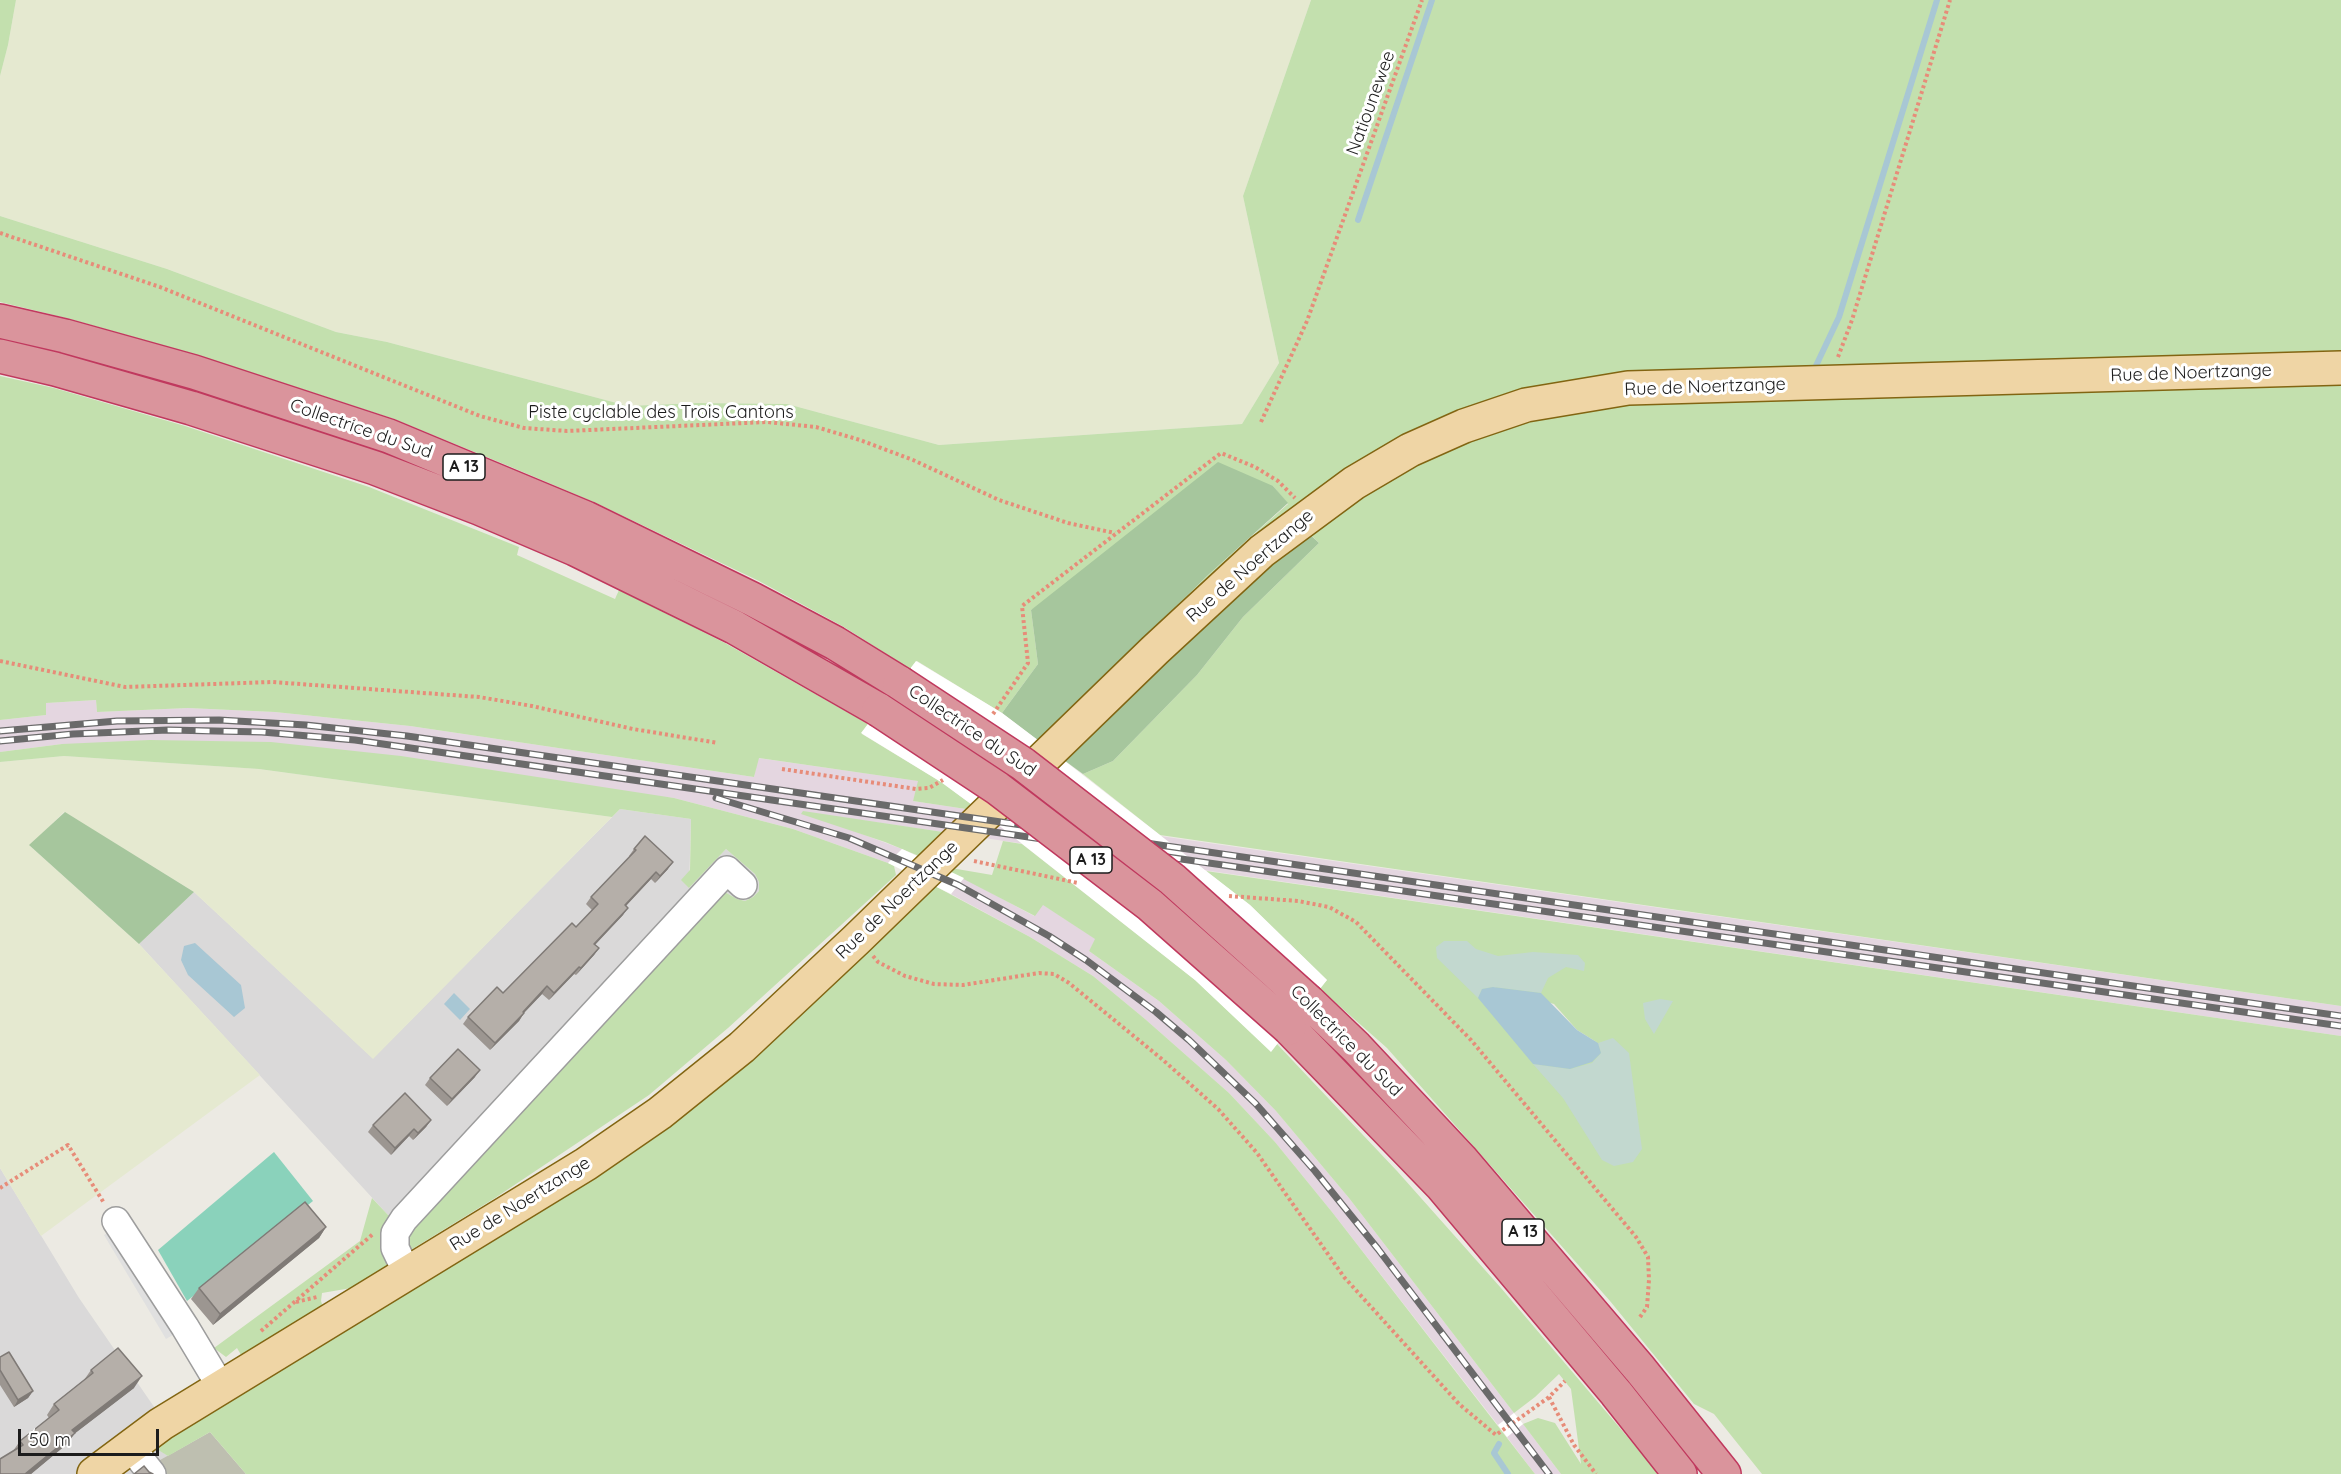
<!DOCTYPE html>
<html>
<head>
<meta charset="utf-8">
<style>
  body { margin:0 }
  #map { position:relative; width:2341px; height:1474px; overflow:hidden; background:#eceae3; font-family:Quicksand,sans-serif }
  canvas { display:block }
  .scale { position:absolute; left:18px; top:1429px; width:141px; height:27px; box-sizing:border-box; border:3px solid #1c1c1c; border-top:0; padding-left:8px; font-size:18px; line-height:21px; white-space:nowrap; color:#1c1c1c; -webkit-text-stroke:4px #fff; paint-order:stroke }
</style>
</head>
<body>
<div id="map">
<canvas width="2341" height="1474"></canvas>
<div class="scale">50 m</div>
</div>
<script>
const g = document.querySelector('canvas').getContext('2d');
g.lineJoin = 'round';
function fillPath(path, color) {
  g.fillStyle = color;
  g.fill(path, 'evenodd');
}
function toPath(rows) {
  const path = new Path2D();
  for (const r of rows) {
    path.moveTo(r[0], r[1]);
    for (let i = 2; i < r.length; i += 2) path.lineTo(r[i], r[i + 1]);
  }
  return path;
}
function trace(path, color, width, dash) {
  g.strokeStyle = color;
  g.lineWidth = width;
  g.lineCap = dash ? 'butt' : 'round';
  g.setLineDash(dash || []);
  g.stroke(path);
}
function write(font, color, halo, rows, align = 'center') {
  g.font = font + ' Quicksand,sans-serif';
  g.lineWidth = 6;
  g.setLineDash([]);
  g.textBaseline = 'middle';
  g.strokeStyle = halo;
  g.fillStyle = color;
  for (const [text, x, y, turn = 0] of rows) {
    g.save();
    g.translate(x, y);
    g.rotate((+turn || 0) * Math.PI / 180);
    g.textAlign = isNaN(turn) ? turn : align;
    if (halo) g.strokeText(text, 0, 0);
    g.fillText(text, 0, 0);
    g.restore();
  }
}
const residential = toPath([
  [620,809,691,819,689,888,726,849,755,874,759,882,759,891,753,897,745,901,737,899,723,891,404,1219,388,1215,139,944,194,892,373,1058],
  [0,1168,79,1298,170,1430,153,1445,168,1456,141,1474,0,1474]
]);
const industrial = toPath([
  [96,700,97,712,188,708,275,712,410,726,754,777,758,758,919,781,913,801,966,809,943,832,803,812,902,849,888,863,793,829,674,798,62,744,0,752,0,720,46,715,45,703],
  [1007,814,2341,1006,2341,1036,984,838],
  [964,878,1034,916,1042,904,1096,939,1089,951,1159,1001,1226,1060,1276,1111,1349,1198,1514,1413,1498,1425,1332,1212,1275,1142,1229,1093,1145,1019,1093,976,1030,937,951,894],
  [1523,1424,1561,1474,1535,1474,1507,1437]
]);
const construction = toPath([
  [210,1432,246,1474,161,1474,153,1464]
]);
const farmland = toPath([
  [16,0,1311,0,1243,196,1279,363,1242,424,939,445,787,404,697,403,628,406,387,342,336,332,167,269,0,216,0,76,8,45],
  [64,756,259,769,612,817,373,1059,194,892,64,812,30,846,139,944,260,1075,41,1236,0,1168,0,762]
]);
const grass = toPath([
  [0,0,16,0,8,45,0,76],
  [1311,0,2341,0,2341,1006,1160,835,1083,774,1113,761,1197,675,1243,617,1319,543,1305,529,1039,741,1208,575,1288,504,1273,486,1031,610,1038,664,1002,713,917,661,910,669,844,627,759,581,596,503,511,467,394,419,200,356,70,319,0,302,0,216,167,269,336,332,387,342,628,406,697,403,787,404,939,445,1242,424,1279,363,1243,196],
  [0,376,54,388,185,426,369,487,519,547,517,555,615,599,619,590,725,643,868,724,862,734,941,782,971,804,966,809,913,801,918,781,759,758,754,777,410,726,275,712,188,708,97,712,96,700,46,703,46,715,0,720],
  [150,740,271,742,401,756,674,798,793,829,888,863,894,866,896,875,728,1028,649,1095,495,1198,409,1251,405,1238,723,891,737,899,745,901,753,897,759,891,759,882,755,874,726,849,689,888,681,880,690,870,691,819,620,809,612,817,259,769,64,756,0,762,0,752,62,744],
  [803,811,943,832,919,856,885,842,801,814],
  [1003,841,1022,844,1195,980,1271,1051,1277,1044,1397,1171,1501,1288,1659,1474,1561,1474,1523,1424,1538,1418,1555,1423,1581,1464,1571,1389,1559,1374,1535,1397,1514,1413,1349,1198,1276,1111,1226,1060,1159,1001,1089,951,1095,939,1043,905,1035,916,948,871,951,868,992,875],
  [1206,871,2341,1036,2341,1474,1762,1474,1714,1414,1694,1404,1610,1301,1387,1048,1319,988,1327,980,1250,905],
  [1493,987,1554,1004,1577,1030,1598,1043],
  [933,885,1030,937,1093,976,1145,1019,1229,1093,1275,1142,1332,1212,1535,1474,246,1474,210,1432,168,1456,152,1446,438,1267],
  [372,1198,388,1215,394,1217,382,1245,388,1267,357,1287,322,1293,321,1301,324,1310,244,1360,237,1348,226,1357,214,1348,360,1241]
]);
const forest = toPath([
  [1218,462,1273,486,1288,503,1208,575,1039,741,1002,713,1038,664,1031,610],
  [1304,529,1319,543,1243,617,1197,675,1113,761,1083,774,1061,758],
  [65,812,194,892,139,944,29,845]
]);
const wetland = toPath([
  [1444,941,1467,941,1476,949,1498,956,1533,952,1578,955,1585,963,1584,971,1566,967,1548,978,1541,993,1493,987,1482,989,1478,998,1437,958,1436,947],
  [1660,999,1673,1001,1654,1034,1645,1019,1643,1003],
  [1613,1038,1629,1053,1642,1149,1633,1162,1614,1166,1602,1160,1563,1098,1533,1064,1570,1069,1592,1063,1601,1053,1598,1043]
]);
const pitch = toPath([
  [274,1152,313,1201,187,1301,158,1250]
]);
const parking = toPath([
  [117,1228,178,1332,166,1339,104,1235]
]);
const water = toPath([
  [195,943,241,985,245,1008,234,1017,188,975,181,960,184,946],
  [1493,987,1541,993,1577,1030,1598,1043,1601,1053,1592,1062,1570,1069,1533,1064,1478,998,1482,989],
  [454,993,470,1009,460,1020,444,1004]
]);
const pier = toPath([
  [916,661,1002,713,1039,741,1250,905,1327,980,1271,1052,1195,980,997,824,984,838,943,832,966,809,979,810,941,782,861,733],
  [902,849,964,878,951,894,888,863],
  [1514,1413,1523,1424,1507,1437,1498,1425]
]);
const stream = toPath([
  [1358,220,1432,0],
  [1814,370,1839,317,1937,0],
  [1499,1444,1494,1453,1508,1474]
]);
const path = toPath([
  [0,233,160,287,480,416,524,428,567,431,767,422,816,427,860,440,913,460,999,500,1068,523,1115,533],
  [1838,357,1852,320,1950,0],
  [1261,422,1307,321,1422,0],
  [0,661,125,687,272,682,479,697,532,706,633,729,718,743],
  [993,714,1028,663,1022,606,1221,453,1255,467,1278,481,1295,498],
  [782,769,916,789,929,788,943,780],
  [974,861,1078,883],
  [1229,896,1298,901,1329,907,1356,922,1471,1040,1636,1237,1648,1257,1649,1280,1647,1307,1640,1317],
  [873,956,878,962,905,976,934,984,963,985,1039,973,1054,974,1069,983,1163,1060,1219,1110,1257,1153,1344,1277,1459,1404,1496,1435,1549,1397,1565,1381],
  [0,1188,68,1145,104,1203],
  [296,1302,317,1297],
  [261,1331,373,1234],
  [1549,1397,1574,1445,1596,1474]
]);
const minor = toPath([
  [116,1221,185,1327,221,1387],
  [407,1273,395,1248,395,1233,404,1219,727,870,743,885],
  [130,1446,152,1474]
]);
const major = toPath([
  [94,1474,161,1424,586,1164,660,1113,742,1047,856,940,1155,650,1262,551,1354,483,1410,450,1464,426,1526,405,1628,388,2341,368]
]);
const highway = toPath([
  [0,321,65,336,194,372,389,436,586,518,752,599,835,643,900,683],
  [0,356,55,369,191,408,375,468,479,508,575,549,734,627,879,710],
  [1309,1002,1356,1047,1461,1159,1640,1369,1724,1474],
  [1289,1028,1441,1185,1616,1393,1680,1474]
]);
const rail = toPath([
  [0,731,117,721,219,720,306,725,407,736,2341,1016],
  [0,741,73,734,168,730,262,732,355,740,2341,1026],
  [716,798,849,838,958,885,1049,936,1086,960,1156,1012,1189,1040,1256,1104,1315,1171,1378,1249,1549,1474]
]);
const highwayBridge = toPath([
  [900,683,1023,764,1172,879,1309,1002],
  [879,710,997,788,1150,905,1289,1028]
]);
const wall = toPath([
  [634,849,668,869,655,883,651,879,626,906,623,915,595,945,599,948,594,955,576,975,574,974,549,1000,542,994,524,1013,519,1021,490,1050,463,1024,468,1017,503,993,576,927,592,910,586,904,591,897,630,857,629,856],
  [475,1077,447,1106,425,1085,430,1078],
  [431,1120,426,1127,413,1140,409,1136,391,1155,368,1132,373,1125],
  [326,1227,319,1238,213,1325,191,1299,199,1288],
  [0,1357,33,1391,28,1398,14,1407,0,1385],
  [91,1370,134,1388,75,1433,67,1444,31,1474,0,1474,13,1451,20,1441,49,1418,47,1415,54,1404,84,1380]
]);
const shadedWall = toPath([
  [673,862,668,869,655,883,660,876],
  [656,872,651,879,620,912,625,905],
  [628,908,623,915,589,951,594,944],
  [599,948,594,955,576,975,581,968],
  [579,967,574,974,549,1000,554,993],
  [547,986,542,994,518,1019,523,1012],
  [524,1013,519,1021,490,1050,495,1043],
  [480,1070,475,1077,447,1106,452,1099],
  [431,1120,426,1127,413,1140,418,1133],
  [414,1129,409,1136,391,1155,395,1148],
  [326,1227,319,1238,213,1325,220,1314],
  [142,1376,134,1388,65,1441,72,1430],
  [33,1391,28,1398,14,1407,18,1400],
  [75,1433,67,1444,31,1474,25,1474]
]);
const building = toPath([
  [645,836,673,862,660,876,656,872,625,905,628,908,594,944,599,948,581,968,579,967,554,993,547,986,523,1012,524,1013,495,1043,468,1017,497,987,503,993,572,923,576,927,598,904,591,897,636,850,634,849,645,836],
  [458,1049,480,1070,452,1099,430,1078,458,1049],
  [405,1093,431,1120,418,1133,414,1129,395,1148,373,1125,405,1093],
  [305,1202,326,1227,220,1314,199,1288,305,1202],
  [118,1348,142,1376,72,1430,75,1433,25,1474,0,1474,0,1459,23,1445,20,1441,59,1410,54,1404,93,1373,91,1370,118,1348],
  [9,1352,33,1391,18,1400,0,1370,0,1357,9,1352],
  [144,1466,149,1472,153,1474,134,1474,144,1466]
]);
const shields = [
  [464,467,42],
  [1091,860,42],
  [1523,1232,42]
];
const shieldNames = [
  ["A 13",464,467],
  ["A 13",1091,860],
  ["A 13",1523,1232]
];
const streetNames = [
  ["Natiounewee",1371,103,-70],
  ["Rue de Noertzange",2191,373,-2],
  ["Rue de Noertzange",1705,387,-2],
  ["Piste cyclable des Trois Cantons",661,413],
  ["Collectrice du Sud",361,429,19],
  ["Rue de Noertzange",1250,566,-41],
  ["Collectrice du Sud",972,731,34],
  ["Rue de Noertzange",897,900,-44],
  ["Collectrice du Sud",1346,1041,45],
  ["Rue de Noertzange",520,1204,-32]
];
fillPath(residential, '#dad9d9');
fillPath(industrial, '#e4d6e0');
fillPath(construction, '#bebfb0');
fillPath(farmland, '#e5e9d0');
fillPath(grass, '#c3e0ae');
fillPath(forest, '#a6c69d');
fillPath(wetland, '#c2d8cf');
fillPath(pitch, '#8ad2bb');
fillPath(parking, '#e0e0e0');
fillPath(water, '#a8c7d4');
fillPath(pier, '#fff');
trace(stream, '#a8c7d4', 6);
trace(minor, '#9d9d9d', 30);
trace(major, '#826512', 36);
trace(highway, '#c0395e', 36);
trace(path, '#e78c79', 4, [3, 3]);
trace(minor, '#fff', 27);
trace(major, '#efd5a5', 33);
trace(highway, '#da949c', 33);
trace(rail, '#6a6a6a', 7);
trace(rail, '#fff', 4.5, [14]);
trace(highwayBridge, '#c0395e', 36, []);
trace(highwayBridge, '#da949c', 33);
fillPath(wall, '#9c9691');
fillPath(shadedWall, '#7f7a76');
fillPath(building, '#b5afa9');
trace(building, '#7f7a76', 1.5);
for (const [x, y, w] of shields) {
  const box = new Path2D();
  box.roundRect(x - w / 2, y - 13, w, 26, 4.5);
  g.fillStyle = '#fff';
  g.fill(box);
  trace(box, '#1c1c1c', 1.5);
}
write('bold 16px', '#1c1c1c', null, shieldNames);
write('18px', '#1c1c1c', '#fff', streetNames);
</script>
</body>
</html>
